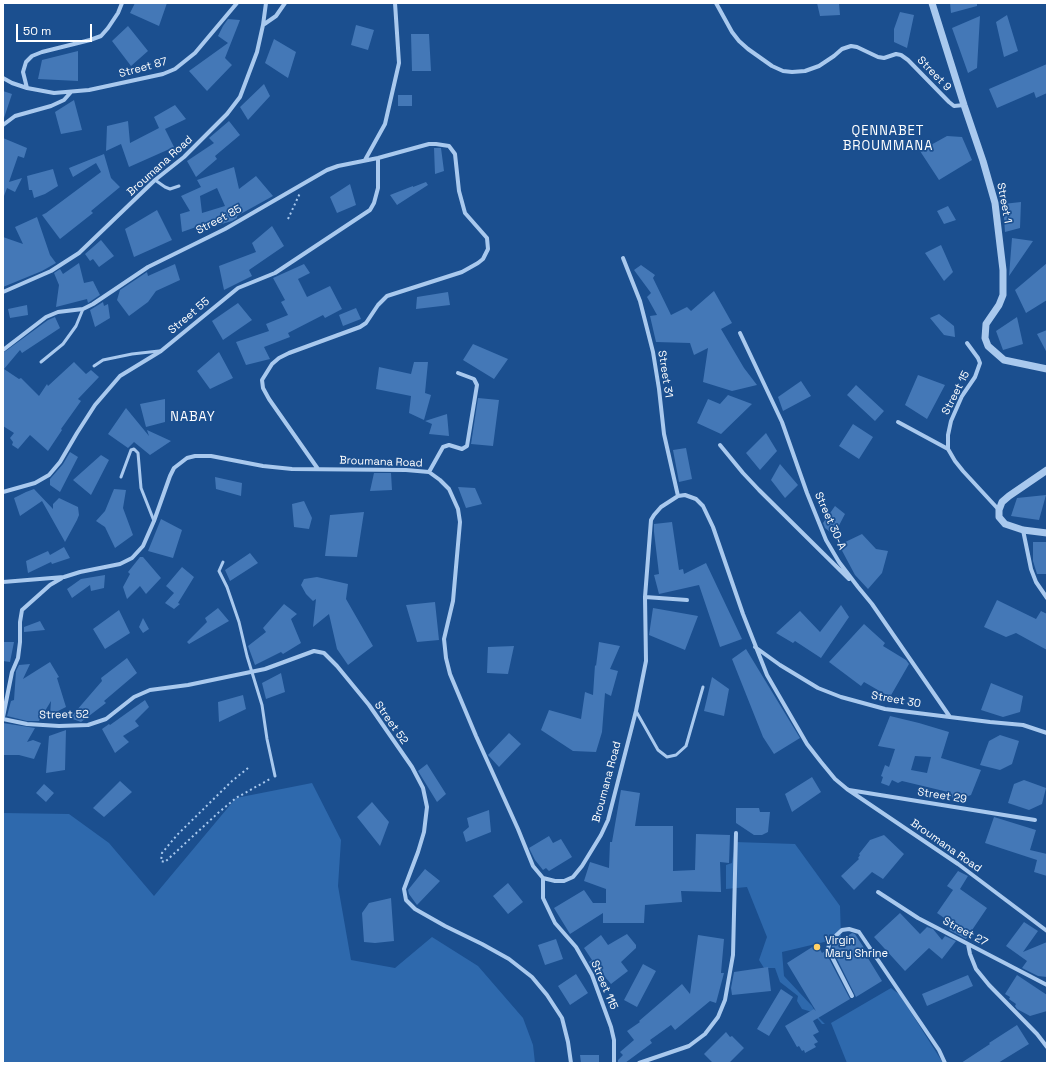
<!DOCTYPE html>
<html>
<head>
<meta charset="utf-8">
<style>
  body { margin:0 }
  #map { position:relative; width:1050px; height:1066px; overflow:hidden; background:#1b4f8f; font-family:"Space Grotesk",sans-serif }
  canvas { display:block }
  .frame { position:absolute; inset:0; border:4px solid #fff; pointer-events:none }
  .scale { position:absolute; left:16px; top:24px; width:76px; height:18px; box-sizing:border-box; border:2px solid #fff; border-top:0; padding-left:5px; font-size:12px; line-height:14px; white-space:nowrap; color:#fff; -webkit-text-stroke:3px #1b4f8f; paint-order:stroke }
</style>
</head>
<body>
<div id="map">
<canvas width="1050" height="1066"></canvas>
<div class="frame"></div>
<div class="scale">50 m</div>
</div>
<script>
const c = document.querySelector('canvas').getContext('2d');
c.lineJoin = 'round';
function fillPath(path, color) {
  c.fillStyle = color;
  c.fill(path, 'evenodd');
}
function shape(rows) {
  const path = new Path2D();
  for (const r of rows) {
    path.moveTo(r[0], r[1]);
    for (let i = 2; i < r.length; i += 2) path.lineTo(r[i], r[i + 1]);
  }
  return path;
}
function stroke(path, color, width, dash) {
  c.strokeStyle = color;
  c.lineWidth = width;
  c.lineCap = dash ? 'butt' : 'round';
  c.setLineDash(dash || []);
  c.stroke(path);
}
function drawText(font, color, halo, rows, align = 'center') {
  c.font = font + ' "Space Grotesk",sans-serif';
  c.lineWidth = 3.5;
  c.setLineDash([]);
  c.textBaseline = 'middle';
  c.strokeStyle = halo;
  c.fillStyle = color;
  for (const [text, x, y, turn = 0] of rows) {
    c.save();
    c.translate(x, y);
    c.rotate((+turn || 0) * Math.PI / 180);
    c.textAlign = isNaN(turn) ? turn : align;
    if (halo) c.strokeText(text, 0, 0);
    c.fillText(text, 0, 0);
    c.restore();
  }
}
fillPath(shape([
  [312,783,341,840,338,886,351,960,395,968,432,937,478,966,523,1018,533,1045,535,1063,3,1063,3,813,69,814,109,843,154,896,236,798],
  [735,842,795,844,840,906,841,938,782,952,784,976,812,1006,819,1018,825,1024,822,1024,812,1012,802,1009,797,1001,798,996,780,982,775,968,764,968,759,960,767,937,747,887,726,889,726,865,732,863],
  [891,988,900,995,943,1063,847,1063,831,1023]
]), '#2e69ad');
fillPath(shape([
  [135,3,167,3,159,26,130,13],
  [817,3,839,3,840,15,820,16],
  [950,3,977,3,977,6,951,13],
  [900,12,914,15,907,48,894,42,894,29],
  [1007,15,1018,51,1004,57,996,22],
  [980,16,977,68,968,73,952,28],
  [228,19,240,20,225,58,232,65,207,91,189,71,228,43,218,36,223,26],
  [356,25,374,30,368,50,351,45],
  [128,26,148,51,131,66,112,41],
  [411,34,429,34,431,71,412,71],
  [274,39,296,52,288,78,265,63],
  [78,51,78,81,38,79,42,60],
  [1047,64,1047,93,1036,98,1034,92,997,108,989,89],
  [264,84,270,96,248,120,240,107],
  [3,91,12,94,4,118,3,117],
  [398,95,412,95,412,106,398,106],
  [74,100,82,130,61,134,55,112],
  [175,105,186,119,165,129,174,147,129,167,121,144,106,151,107,126,128,121,130,143,159,128,154,117],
  [229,121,240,135,215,156,217,159,196,177,187,161,214,143,209,138],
  [947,136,962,137,972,160,939,180,920,151],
  [3,138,27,148,24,158,18,156,9,182,22,178,15,192,7,188,4,196,3,196],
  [434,148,441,148,444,171,435,174],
  [104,154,111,178,120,187,91,211,93,213,60,239,42,215,46,213,101,172,96,163,73,177,69,168],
  [234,167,239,189,256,176,273,196,237,216,237,218,232,221,215,226,213,221,182,232,180,214,190,211,181,196,201,187,197,180],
  [217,188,225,206,202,213,200,196],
  [53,169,58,186,45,194,34,198,32,190,29,190,27,176],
  [426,182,428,185,397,205,390,195,413,186,413,187],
  [350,184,356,205,337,213,330,197],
  [1021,202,1020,228,1005,232,1003,204],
  [948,206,956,220,944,224,937,211],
  [157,210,172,240,134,257,125,229],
  [37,217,50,255,56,263,42,271,3,287,3,237,23,244,15,227],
  [272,226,284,246,249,270,252,276,224,290,219,266,256,252,252,243],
  [1012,238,1033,241,1009,276],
  [101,240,114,256,99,267,93,259,90,261,85,254],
  [941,245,953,272,944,281,925,253],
  [79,263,84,283,93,281,100,295,88,303,87,299,56,307,59,285,54,273,60,269,63,274],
  [1047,263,1047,300,1026,313,1015,290],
  [175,264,180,280,156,291,148,302,129,316,117,300,120,290,147,272,148,276],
  [304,264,310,273,298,279,307,297,330,286,342,309,325,318,323,315,288,333,290,337,264,347,270,359,246,365,236,342,269,331,266,324,288,315,281,302,285,300,273,278],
  [641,265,655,275,653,278,671,315,687,307,691,311,714,291,732,323,721,329,744,368,757,385,732,391,703,382,708,348,694,355,690,343,656,342,650,316,657,315,647,297,651,293,634,270],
  [448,292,450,305,416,309,417,297],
  [103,302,104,306,108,304,110,318,95,327,90,310],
  [238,303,252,320,223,340,212,321],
  [27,305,28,315,10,318,8,309],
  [356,308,361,319,343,326,339,315],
  [939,314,954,326,955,337,944,335,930,318],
  [55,317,60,328,22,353,20,350,4,369,19,379,21,378,39,396,47,384,48,386,74,362,86,374,91,370,99,377,78,399,81,401,61,429,62,430,48,451,30,435,18,449,12,445,13,442,10,438,14,433,3,426,3,353,48,320],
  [1017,317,1023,344,1003,350,996,331],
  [1047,330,1047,353,1037,334],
  [473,344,508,359,494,379,463,360],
  [219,352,233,378,210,389,197,371],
  [414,362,428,362,425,393,431,395,424,420,409,413,411,396,376,389,379,367,411,374],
  [918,375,945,385,927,419,905,405],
  [801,381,811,396,783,411,778,397],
  [856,385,884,411,875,421,847,395],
  [728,395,752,404,721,434,697,423,708,399,720,404],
  [478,398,499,400,493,446,471,444],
  [165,399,165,422,146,427,140,404],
  [126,408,149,436,147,430,171,441,150,455,134,442,128,448,108,434],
  [447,414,449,436,429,434,432,424,425,421],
  [853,424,873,437,859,459,839,446],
  [766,433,777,451,760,470,746,453],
  [686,448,692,479,679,482,673,450],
  [70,452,78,457,60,492,50,485,50,479,63,464],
  [101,455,109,460,91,495,73,480],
  [780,464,798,485,785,498,771,480],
  [374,473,391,473,392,490,370,491],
  [215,477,242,483,241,496,216,489],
  [458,487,475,488,482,504,466,508],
  [34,489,53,509,53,504,59,498,78,507,79,515,77,520,65,542,42,501,20,516,14,498,26,492],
  [114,489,126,490,123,508,133,535,115,548,105,527,96,521,105,511],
  [1046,495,1039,520,1011,516,1017,498],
  [304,501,312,518,309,529,294,527,292,504],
  [835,506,845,514,834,535,825,528,823,523],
  [364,512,357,557,325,556,330,515],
  [161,519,182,530,173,558,148,551],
  [672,522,679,570,683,569,684,574,706,563,742,639,720,647,699,585,659,594,654,575,659,574,654,532,654,524],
  [862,534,876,549,888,551,882,573,868,589,855,575,839,545],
  [1033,542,1047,542,1047,574,1037,574,1033,561],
  [64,547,70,558,52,564,51,562,28,573,26,561,48,551,50,555],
  [250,553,258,563,230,581,225,570],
  [140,557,143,557,161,578,146,594,140,586,127,599,123,587,130,574,128,572],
  [182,567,194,577,178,603,180,604,174,609,165,603,174,593,166,586],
  [105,575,104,588,91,591,90,585,72,598,67,589,81,579],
  [317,577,348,584,346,599,373,646,348,665,337,649,329,614,313,627,316,599,313,601,306,594,301,585,304,579],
  [997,600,1036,619,1041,611,1047,614,1047,650,1016,633,1006,637,984,627],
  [435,602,439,640,417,642,406,605],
  [284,604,297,614,291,619,301,643,283,654,281,652,255,665,248,646,266,632,263,628],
  [841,605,849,617,821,658,795,641,793,643,776,633,800,611,820,632],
  [218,608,229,621,189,644,187,642,207,622,205,618],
  [653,608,698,616,685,650,649,635],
  [119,610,130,633,105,649,93,629],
  [143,618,149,629,143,633,139,627],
  [40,621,45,630,24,632,24,627],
  [864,624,885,643,883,646,906,660,909,664,890,697,864,682,861,686,829,662],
  [3,642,14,642,10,662,3,661],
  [599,642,620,646,610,669,618,671,611,696,605,693,602,732,596,752,573,751,541,730,549,710,581,719,585,692,593,695,595,665,596,666],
  [514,646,508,674,487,673,488,647],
  [746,649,800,738,774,754,763,737,732,659],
  [127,658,137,673,104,701,106,703,81,722,70,718,102,681,101,678],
  [50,662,59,677,57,678,66,707,50,715,51,701,39,721,27,721,7,716,11,701,14,700,16,671,19,665,30,664,23,679],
  [281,673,285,692,266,699,262,683],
  [712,677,729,689,724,716,704,711],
  [991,683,1023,696,1020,712,1003,717,981,710],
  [243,695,246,709,219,722,218,702],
  [145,700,149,707,135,721,139,726,123,736,129,742,115,753,102,729,109,724,110,725],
  [890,716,919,723,949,732,941,758,981,770,971,795,959,799,947,796,948,792,902,781,898,783,892,780,889,786,881,783,883,777,881,776,885,765,889,767,895,749,878,746],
  [915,756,931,757,927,773,911,770],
  [3,723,35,728,27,742,33,740,41,743,34,759,19,755,3,755],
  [66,730,65,770,46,773,49,736],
  [509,733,521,744,499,767,488,755],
  [1000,735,1019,741,1012,764,1000,770,980,765,989,741],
  [427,764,446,794,437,802,418,771],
  [812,777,821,792,792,812,785,794],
  [1024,780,1046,788,1042,804,1029,810,1008,803,1014,784],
  [120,781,132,792,104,817,93,808],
  [44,784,54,793,46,802,36,793],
  [621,790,640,793,635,826,673,826,673,871,695,870,696,834,730,835,729,863,720,862,721,892,681,891,682,902,645,905,644,923,603,923,603,913,570,934,554,908,584,890,593,903,606,903,606,889,584,881,590,862,609,868,610,842,612,842],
  [372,802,389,822,380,846,357,817],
  [736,808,759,808,760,812,770,812,768,832,762,835,754,835,736,823],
  [489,810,491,832,466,842,463,832,469,827,467,818],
  [994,817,1036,830,1030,850,1047,854,1047,876,1034,872,1037,860,985,843],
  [884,835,904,854,883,879,872,872,854,890,841,876,859,859,858,858,860,855,859,854,870,840],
  [549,836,553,843,561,839,572,857,549,871,546,868,543,870,535,860,529,848],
  [425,869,440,881,417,905,409,894,408,890],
  [958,871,968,876,960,889,987,908,966,939,949,930,953,924,937,913,953,890,947,886],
  [508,883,523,902,508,914,493,896],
  [391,898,394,941,375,943,364,942,362,913,369,903],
  [900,913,920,934,927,927,933,929,942,940,945,936,956,941,942,959,929,948,905,971,874,937],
  [1024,922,1038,931,1023,952,1047,942,1047,977,1038,976,1022,968,1027,961,1006,946],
  [852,933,855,934,868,954,866,955,882,981,856,997,832,949,832,946],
  [627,934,636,945,636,948,621,962,628,971,611,984,605,977,602,979,589,962,592,960,584,948,601,935,608,945],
  [698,935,724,939,721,973,724,973,716,1003,710,1001,675,1030,671,1025,650,1040,652,1043,625,1063,618,1063,618,1060,623,1055,620,1052,634,1040,627,1031,640,1022,639,1021,682,984,690,994],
  [556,939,563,959,545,965,538,945],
  [817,944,822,953,825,951,850,999,813,1021,819,1032,813,1035,818,1042,814,1044,816,1047,805,1053,804,1050,802,1051,799,1046,797,1047,785,1026,814,1009,816,1011,787,963],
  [643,964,656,971,637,1007,624,1000],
  [768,967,771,991,732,995,731,988,734,972],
  [576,974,588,993,570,1005,558,986],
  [968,975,973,986,927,1006,922,994],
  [1017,975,1047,995,1047,1011,1030,1016,1017,1009,1015,1006,1016,1004,1009,999,1010,997,1005,994],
  [781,989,793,997,769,1036,757,1029],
  [1017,1025,1029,1044,998,1063,961,1063,990,1044,989,1043],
  [726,1032,730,1037,732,1036,744,1048,729,1063,713,1063,704,1054],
  [580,1055,599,1055,599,1063,581,1063]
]), '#4478b7');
stroke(shape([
  [288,219,300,193],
  [248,768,232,781,177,835,162,853,161,861,165,862,218,813,236,798,270,779]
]), '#a9c9ee', 2, [2, 3]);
stroke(shape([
  [155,180,165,187,170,189,179,186],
  [41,362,63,344,76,326,83,309],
  [94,366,103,360,132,354,159,351],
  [121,477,131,450,134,449,138,453,141,488,154,521],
  [223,562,219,571,227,587,239,622,247,656,262,705,267,739,275,776],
  [636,711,658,750,667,757,676,755,686,746,703,687]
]), '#a9c9ee', 3);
stroke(shape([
  [716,3,732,32,739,41,748,49,772,66,783,71,792,72,805,71,819,66,834,56,842,49,851,46,857,47,878,57,884,58,896,54,901,55,908,60,949,102,954,106,964,105],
  [263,25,276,16,285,3],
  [3,78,12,83,27,88,54,93,89,90,163,74,175,69,195,53,237,3],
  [27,88,23,72,26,62,32,56,42,52,90,40,101,36,108,28,118,13,122,3],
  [3,125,15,116,51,106,64,100,71,92],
  [365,160,385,124,399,63,395,3],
  [623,258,640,301,653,352,659,389,664,434,678,496],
  [3,292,51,271,79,253,155,180,184,157,227,114,240,97,257,52,263,25,266,3],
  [740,333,782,422,807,493,826,540,839,562,858,587,872,604,950,717],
  [967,343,978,358,980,363,975,377,962,396,951,421,948,435,948,449,955,461,963,471,999,510],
  [3,350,46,317,58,312,83,309,93,304,148,267,225,229,327,170,338,166,378,158,429,144,436,144,449,146,455,154,459,191,465,213,487,238,488,249,483,259,478,263,462,272,387,296,378,305,366,323,360,327,289,353,279,358,272,364,262,380,263,388,269,399,318,469],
  [898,422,948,449],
  [720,445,743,473,759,490,849,579],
  [429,472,443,447,449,445,462,449,467,446,477,385,474,379,458,373],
  [3,492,35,483,49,475,60,462,77,433,95,405,120,376,161,351,238,288,275,273,370,210,374,203,378,188,378,158],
  [1023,530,1031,569,1036,582,1047,598],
  [3,582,64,577,80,572,120,564,132,558,143,546,154,521,170,476,174,468,187,458,195,456,211,456,263,466,292,469,406,470,429,472,440,480,449,489,458,509,460,522,453,601,444,639,446,658,450,674,476,736,518,829,533,866,543,878,555,881,564,881,573,877,582,866,601,835,608,820,636,711,646,661,645,597,651,520,654,515,661,507,678,496,685,495,696,499,703,506,713,527,743,614,767,675,807,744,821,762,835,779,847,789,958,864,1047,931],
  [645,597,687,600],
  [755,647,780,665,818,688,841,697,885,709,990,722,1023,725,1047,733],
  [3,717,12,672,18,658,20,642,20,622,22,610,50,585,62,578],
  [3,719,27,724,59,726,88,725,106,719,134,697,150,690,188,685,265,669,314,651,324,653,337,666,369,705,412,767,423,788,427,807,424,832,418,852,404,889,406,900,415,909,445,926,482,944,509,959,532,977,547,995,562,1018,568,1042,571,1063],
  [849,790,1035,820],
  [543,878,543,898,555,923,576,947,592,975,611,1027,614,1040,614,1063],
  [878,892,918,918,1047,985],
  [968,944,970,954,976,969,989,985,1037,1034,1047,1047],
  [852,996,828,949,830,941,842,930,849,929,859,932,939,1050,945,1063],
  [639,1063,689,1046,705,1034,718,1017,725,1000,733,955,736,833]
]), '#a9c9ee', 4);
stroke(shape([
  [932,3,964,105,983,161,995,203,1003,270,1003,295,999,305,986,324,985,338,988,346,1004,360,1047,369],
  [1047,470,1009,496,1002,502,999,510,999,517,1005,524,1023,530,1047,533]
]), '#a9c9ee', 7);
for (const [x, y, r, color] of [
  [817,947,4,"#ffd166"]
]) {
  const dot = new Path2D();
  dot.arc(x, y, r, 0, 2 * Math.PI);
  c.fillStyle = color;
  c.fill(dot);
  stroke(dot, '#1b4f8f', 1.5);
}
drawText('11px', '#fff', '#1b4f8f', [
  ["Street 87",143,68,-15],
  ["Street 9",934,74,46],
  ["Broumana Road",160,166,-42],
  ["Street 1",1004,203,79],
  ["Street 85",219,220,-28],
  ["Street 55",189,316,-40],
  ["Street 31",665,374,81],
  ["Street 15",956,393,-63],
  ["Broumana Road",381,462,2],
  ["Street 30-A",830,521,66],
  ["Street 30",896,700,10],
  ["Street 52",64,715,-1],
  ["Street 52",391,723,55],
  ["Broumana Road",607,782,-75],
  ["Street 29",942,796,9],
  ["Broumana Road",946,846,35],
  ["Street 27",965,932,28],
  ["Street 115",604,985,67]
]);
drawText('11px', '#fff', '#1b4f8f', [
  ["Virgin",825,941],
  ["Mary Shrine",825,954]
], 'left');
c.letterSpacing = '1px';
drawText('13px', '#fff', '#1b4f8f', [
  ["QENNABET",888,131],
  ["BROUMMANA",888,146],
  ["NABAY",193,417]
]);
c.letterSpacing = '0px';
</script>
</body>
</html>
